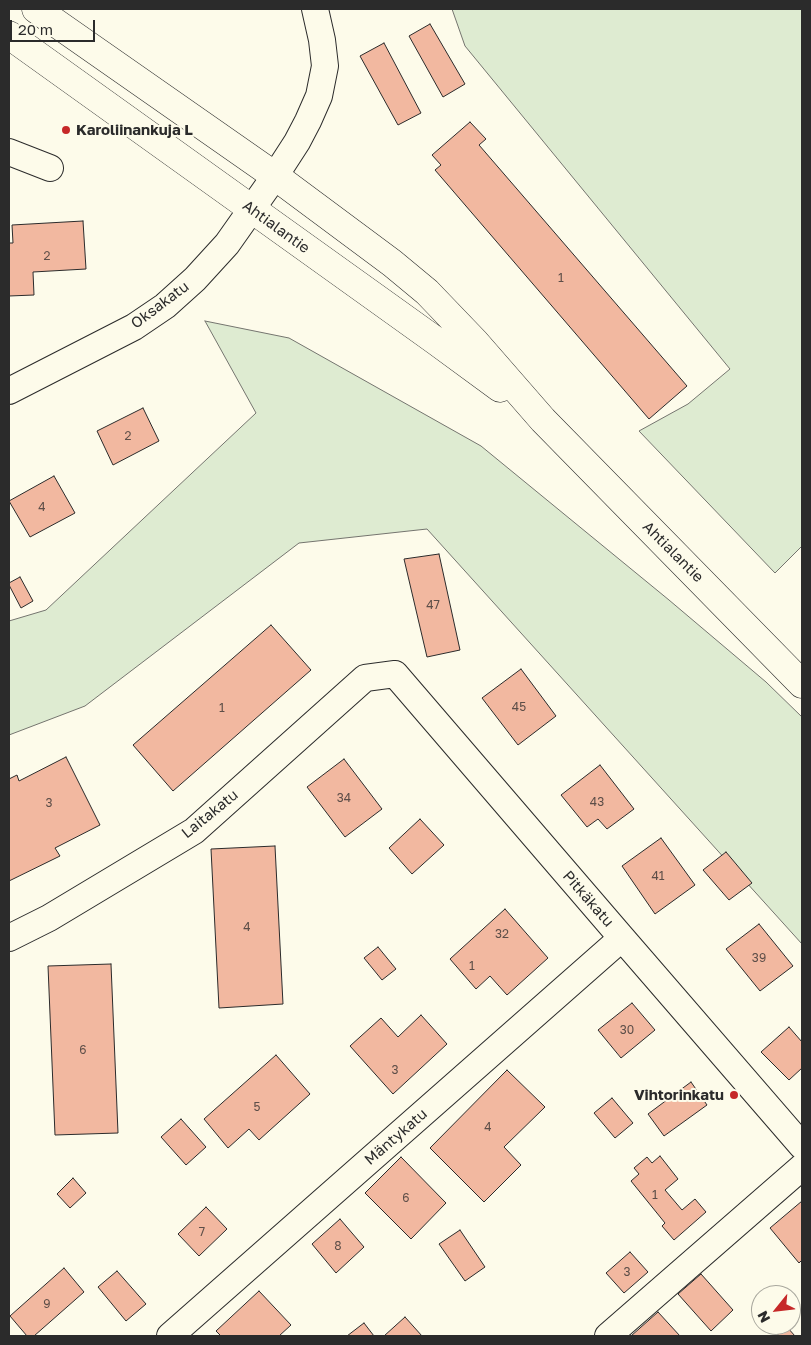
<!DOCTYPE html>
<html>
<head>
<meta charset="utf-8">
<style>
  body { margin:0 }
  #map { position:relative; width:811px; height:1345px; overflow:hidden; background:#fdfbea; font-family:"Golos Text",sans-serif }
  canvas { display:block }
  .frame { position:absolute; inset:0; border:10px solid #2b2b2b; pointer-events:none }
  .north { position:absolute; left:751px; top:1285px; width:50px; height:50px; box-sizing:border-box; background:#fdfbea; border:1px solid #a9a89e; border-radius:50%; rotate:241deg; font-size:14px; font-weight:700; line-height:20px; text-align:center; color:#2b2b2b }
  .north::after { content:''; display:block; margin:auto; width:18px; height:22px; background:#c62828; clip-path:polygon(50% 0,100% 100%,50% 72%,0 100%) }
  .scale { position:absolute; left:10px; top:20px; width:85px; height:22px; box-sizing:border-box; border:2px solid #2b2b2b; border-top:0; padding-left:6px; font-size:15px; line-height:18px; white-space:nowrap; color:#2b2b2b; -webkit-text-stroke:4px #fdfbea; paint-order:stroke }
</style>
</head>
<body>
<div id="map">
<canvas width="811" height="1345"></canvas>
<div class="frame"></div>
<div class="north">N</div>
<div class="scale">20 m</div>
</div>
<script>
const c = document.querySelector('canvas').getContext('2d');
c.lineJoin = 'round';
function fillPath(path, color) {
  c.fillStyle = color;
  c.fill(path, 'evenodd');
}
function shape(rows) {
  const path = new Path2D();
  for (const r of rows) {
    path.moveTo(r[0], r[1]);
    for (let i = 2; i < r.length; i += 2) path.lineTo(r[i], r[i + 1]);
  }
  return path;
}
function stroke(path, color, width, dash) {
  c.strokeStyle = color;
  c.lineWidth = width;
  c.lineCap = dash ? 'butt' : 'round';
  c.setLineDash(dash || []);
  c.stroke(path);
}
function drawText(font, color, halo, rows, align = 'center') {
  c.font = font + ' "Golos Text",sans-serif';
  c.lineWidth = 4;
  c.setLineDash([]);
  c.textBaseline = 'middle';
  c.strokeStyle = halo;
  c.fillStyle = color;
  for (const [text, x, y, turn = 0] of rows) {
    c.save();
    c.translate(x, y);
    c.rotate((+turn || 0) * Math.PI / 180);
    c.textAlign = isNaN(turn) ? turn : align;
    if (halo) c.strokeText(text, 0, 0);
    c.fillText(text, 0, 0);
    c.restore();
  }
}
const green = shape([
  [452,9,802,9,802,546,775,573,639,431,688,404,730,369,465,46,452,9],
  [205,321,289,338,481,446,669,600,766,682,802,717,802,944,427,529,299,543,85,706,9,735,9,621,46,610,256,413,205,321]
]);
fillPath(green, '#deebd1');
stroke(green, '#74746e', 1);
const building = shape([
  [430,24,465,84,443,97,409,36,430,24],
  [384,43,421,113,398,125,360,56,384,43],
  [470,122,486,139,479,145,687,386,649,419,435,170,441,165,432,155,470,122],
  [83,221,86,269,33,272,34,295,9,296,9,243,13,243,12,225,83,221],
  [143,408,159,441,113,465,97,431,143,408],
  [54,476,75,513,30,537,9,501,54,476],
  [439,554,460,650,427,657,404,559,439,554],
  [20,577,33,601,21,608,9,585,9,583,20,577],
  [271,625,311,670,173,791,133,745,271,625],
  [521,669,556,716,518,745,482,698,521,669],
  [66,757,100,825,55,848,60,856,9,881,9,779,17,775,19,781,66,757],
  [344,759,382,809,345,837,307,787,344,759],
  [600,765,634,809,607,829,598,819,587,827,561,795,600,765],
  [420,819,444,845,412,874,389,848,420,819],
  [661,838,695,885,655,914,622,866,661,838],
  [275,846,283,1004,219,1008,211,849,275,846],
  [726,852,752,883,729,900,703,870,726,852],
  [505,909,548,958,507,995,490,976,476,989,450,959,505,909],
  [759,924,793,966,760,991,726,949,759,924],
  [378,947,396,969,382,980,364,958,378,947],
  [111,964,118,1133,55,1135,48,966,111,964],
  [632,1003,655,1030,621,1058,598,1030,632,1003],
  [421,1015,447,1044,393,1094,350,1046,381,1018,398,1037,421,1015],
  [789,1027,802,1042,802,1068,789,1080,761,1052,789,1027],
  [276,1055,310,1094,259,1140,249,1129,228,1148,204,1119,276,1055],
  [507,1070,545,1107,504,1147,521,1165,484,1202,430,1148,507,1070],
  [691,1082,707,1105,664,1136,648,1114,691,1082],
  [612,1098,633,1123,615,1138,594,1113,612,1098],
  [181,1119,206,1147,186,1165,161,1137,181,1119],
  [660,1156,678,1179,665,1190,682,1210,695,1199,706,1212,674,1240,662,1226,665,1223,631,1181,639,1174,634,1168,647,1157,652,1163,660,1156],
  [401,1157,446,1203,411,1239,365,1193,401,1157],
  [73,1178,86,1193,70,1208,57,1194,73,1178],
  [802,1201,802,1260,799,1263,770,1228,802,1201],
  [206,1207,227,1229,199,1256,178,1234,206,1207],
  [340,1219,364,1247,336,1273,312,1244,340,1219],
  [460,1230,485,1267,465,1281,439,1244,460,1230],
  [630,1252,648,1272,624,1293,606,1273,630,1252],
  [64,1268,84,1292,34,1336,27,1336,10,1316,64,1268],
  [117,1271,146,1304,126,1321,98,1287,117,1271],
  [701,1274,733,1310,711,1331,678,1294,701,1274],
  [259,1291,291,1325,279,1336,221,1336,216,1331,259,1291],
  [658,1312,680,1336,631,1336,658,1312],
  [405,1317,422,1336,384,1336,405,1317],
  [364,1323,374,1336,347,1336,360,1326,364,1323],
  [787,1327,795,1336,776,1336,787,1327]
]);
fillPath(building, '#f2b8a0');
stroke(building, '#2b2b2b', 1);
const minor = shape([
  [9,152,50,168],
  [9,391,134,327,165,306,195,279,227,244,275,176,297,142,308,121,319,96,325,66,322,40,315,9],
  [9,938,49,918,194,831,365,678,395,674,622,938,802,1146],
  [170,1336,622,938],
  [608,1336,802,1167]
]);
const secondary = shape([
  [36,9,275,176,392,263,427,292,475,342,543,420,802,684],
  [9,35,436,341,500,388]
]);
stroke(minor, '#2b2b2b', 28);
stroke(secondary, '#2b2b2b', 29);
stroke(minor, '#fdfbea', 26);
stroke(secondary, '#fdfbea', 28);
for (const [x, y, r, color] of [
  [66,130,5,"#c62828"],
  [734,1095,5,"#c62828"]
]) {
  const dot = new Path2D();
  dot.arc(x, y, r, 0, 2 * Math.PI);
  c.fillStyle = color;
  c.fill(dot);
  stroke(dot, '#fdfbea', 2);
}
drawText('12px', '#5d4e48', null, [
  ["2",47,256],
  ["1",561,278],
  ["2",128,436],
  ["4",42,507],
  ["47",433,605],
  ["45",519,707],
  ["1",222,708],
  ["34",344,798],
  ["43",597,802],
  ["3",49,803],
  ["41",658,876],
  ["4",247,927],
  ["32",502,934],
  ["39",759,958],
  ["1",472,966],
  ["30",627,1030],
  ["6",83,1050],
  ["3",395,1070],
  ["5",257,1107],
  ["4",488,1127],
  ["1",655,1195],
  ["6",406,1198],
  ["7",202,1232],
  ["8",338,1246],
  ["3",627,1272],
  ["9",47,1304]
]);
drawText('bold 15px', '#2b2b2b', '#fdfbea', [
  ["Karoliinankuja L",76,130],
  ["Vihtorinkatu",724,1095,"right"]
], 'left');
drawText('15px', '#2b2b2b', '#fdfbea', [
  ["Ahtialantie",276,227,36],
  ["Oksakatu",160,305,-37],
  ["Ahtialantie",673,552,45],
  ["Laitakatu",210,814,-39],
  ["Pitkäkatu",588,899,49],
  ["Mäntykatu",396,1137,-41]
]);
</script>
</body>
</html>
